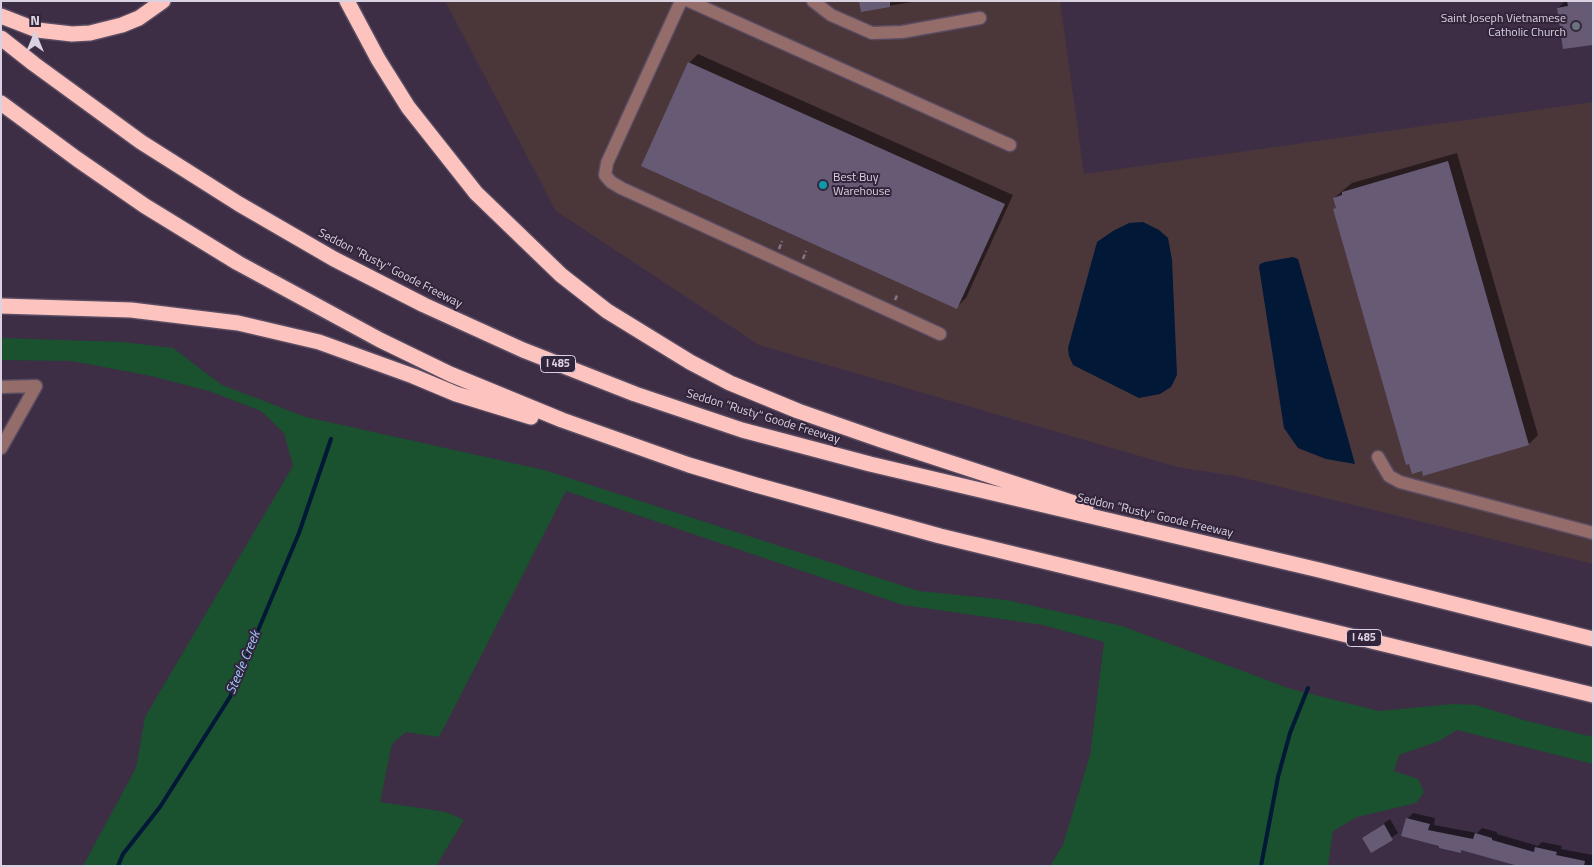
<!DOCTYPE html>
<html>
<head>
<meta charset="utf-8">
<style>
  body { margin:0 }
  #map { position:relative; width:1594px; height:867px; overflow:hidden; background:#3d2e46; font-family:"Titillium Web",sans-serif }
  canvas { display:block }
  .frame { position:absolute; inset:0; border:2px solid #dbd2e1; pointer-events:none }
  .north { position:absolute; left:10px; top:10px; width:50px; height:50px; -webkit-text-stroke:4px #32253b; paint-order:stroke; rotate:0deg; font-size:14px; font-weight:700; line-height:20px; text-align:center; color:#dbd2e1 }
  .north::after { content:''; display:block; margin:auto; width:18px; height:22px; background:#dbd2e1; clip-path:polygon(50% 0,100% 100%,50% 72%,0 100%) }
</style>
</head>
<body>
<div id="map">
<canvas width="1594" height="867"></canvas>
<div class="frame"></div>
<div class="north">N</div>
</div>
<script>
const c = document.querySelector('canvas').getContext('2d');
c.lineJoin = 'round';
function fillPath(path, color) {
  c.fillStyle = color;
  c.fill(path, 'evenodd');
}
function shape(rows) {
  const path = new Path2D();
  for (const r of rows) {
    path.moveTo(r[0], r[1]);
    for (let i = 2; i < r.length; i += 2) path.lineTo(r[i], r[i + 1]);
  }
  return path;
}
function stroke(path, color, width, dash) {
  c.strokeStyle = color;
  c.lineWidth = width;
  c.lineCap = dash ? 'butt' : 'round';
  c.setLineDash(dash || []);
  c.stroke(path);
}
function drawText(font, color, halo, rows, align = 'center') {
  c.font = font + ' "Titillium Web",sans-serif';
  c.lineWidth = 4;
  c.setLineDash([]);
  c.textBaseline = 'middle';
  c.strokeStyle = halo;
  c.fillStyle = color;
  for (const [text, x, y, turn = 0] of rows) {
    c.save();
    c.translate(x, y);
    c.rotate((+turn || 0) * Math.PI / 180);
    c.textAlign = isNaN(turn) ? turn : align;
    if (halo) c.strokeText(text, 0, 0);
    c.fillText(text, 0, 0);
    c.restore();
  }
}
fillPath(shape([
  [445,1,1060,1,1084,174,1593,102,1593,564,1240,477,1177,467,759,345,556,211]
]), '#4b363a');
fillPath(shape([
  [1,338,123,342,173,348,222,385,306,417,544,470,919,591,1007,600,1122,626,1291,689,1379,711,1453,704,1476,705,1527,721,1593,737,1593,764,1457,730,1439,741,1399,755,1394,771,1418,779,1424,792,1416,803,1357,817,1333,831,1328,866,1050,866,1063,845,1090,755,1104,642,1043,625,903,605,566,491,439,737,406,732,392,744,380,802,446,812,464,820,436,866,83,866,136,768,145,717,293,466,284,433,261,411,209,391,151,376,72,361,1,360]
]), '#1a512e');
fillPath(shape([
  [1143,222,1159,230,1168,238,1172,260,1177,375,1171,387,1160,394,1139,398,1073,365,1069,356,1068,348,1097,242,1113,231,1129,223],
  [1293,257,1298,259,1355,464,1326,459,1298,448,1284,428,1259,267,1260,264,1265,262]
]), '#011837');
fillPath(shape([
  [860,1,919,1,862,10],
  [1565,1,1593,1,1558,8],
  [698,54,1013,195,966,298,957,307,689,63],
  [1457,153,1538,435,1529,444,1334,210,1337,207,1334,198,1352,183],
  [1413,813,1435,818,1434,825,1477,833,1482,828,1497,832,1497,834,1538,846,1542,842,1562,846,1561,849,1593,855,1593,866,1519,866,1463,849,1460,851,1441,845,1407,819],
  [1390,819,1398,833,1372,852,1363,838]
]), '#0007');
stroke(shape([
  [118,866,123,854,160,807,230,697,299,533,331,439],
  [1261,866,1278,777,1290,733,1308,688]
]), '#011837', 4);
fillPath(shape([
  [859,1,890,1,890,7,861,12],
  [1567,1,1593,1,1593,45,1563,49,1557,8,1568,6],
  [688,62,1005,204,957,309,641,166],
  [1448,161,1529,445,1423,476,1422,471,1412,474,1409,464,1406,465,1333,209,1336,208,1333,198,1342,195,1342,192],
  [1406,818,1430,824,1428,830,1473,839,1475,833,1492,838,1492,840,1534,852,1535,847,1557,852,1556,855,1585,861,1584,866,1518,866,1461,850,1461,853,1439,848,1439,846,1401,836],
  [1384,824,1393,840,1371,853,1362,838]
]), '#665a74');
const minor = shape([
  [681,1,607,163,605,175,611,182,621,188,940,334],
  [689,1,1010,145],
  [813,1,831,15,872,33,902,32,980,18],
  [1,387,36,386,1,448],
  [1378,457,1389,476,1400,482,1593,533]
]);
const highway = shape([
  [347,1,378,59,408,107,476,193,561,275,607,311,690,362,730,383,798,411,881,440,1086,507],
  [1,16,37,30,72,34,90,33,122,25,139,18,163,1],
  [1,38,34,64,141,142,239,204,334,259,424,305,523,350,635,394,742,430,870,464,1319,570,1593,639],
  [1,103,77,159,145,206,238,263,380,340,450,374,562,420,689,465,756,485,940,536,1593,695],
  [1,306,131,310,238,323,319,342,413,376,456,394,531,417]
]);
stroke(minor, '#594c62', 15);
stroke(highway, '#594c62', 18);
stroke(shape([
  [779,249,782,241],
  [803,259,806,251],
  [895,300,898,293]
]), '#827589', 2.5, [5, 2.5]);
stroke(minor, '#946c69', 12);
stroke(highway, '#fdc3be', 15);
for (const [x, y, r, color] of [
  [1576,26,5,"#6b7280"],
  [823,185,5,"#0f9aa8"]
]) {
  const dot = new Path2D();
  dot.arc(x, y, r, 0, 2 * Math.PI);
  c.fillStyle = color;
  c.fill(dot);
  stroke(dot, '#32253b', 2);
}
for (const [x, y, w] of [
  [558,364,35],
  [1364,638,35]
]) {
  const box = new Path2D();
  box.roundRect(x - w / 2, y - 8.5, w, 17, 4);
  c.fillStyle = '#32253b';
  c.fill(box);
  stroke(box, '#dbd2e1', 1);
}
drawText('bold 11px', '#dbd2e1', null, [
  ["I 485",558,364],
  ["I 485",1364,638]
]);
drawText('12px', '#dbd2e1', '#32253b', [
  ["Saint Joseph Vietnamese",1566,19],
  ["Catholic Church",1566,33],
  ["Best Buy",833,178,"left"],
  ["Warehouse",833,192,"left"]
], 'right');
drawText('12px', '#dbd2e1', '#32253b', [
  ["Seddon \"Rusty\" Goode Freeway",390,269,27],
  ["Seddon \"Rusty\" Goode Freeway",763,417,17],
  ["Seddon \"Rusty\" Goode Freeway",1155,516,13]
]);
drawText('italic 14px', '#9dc6fa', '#32253b', [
  ["Steele Creek",244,663,-67]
]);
</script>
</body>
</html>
